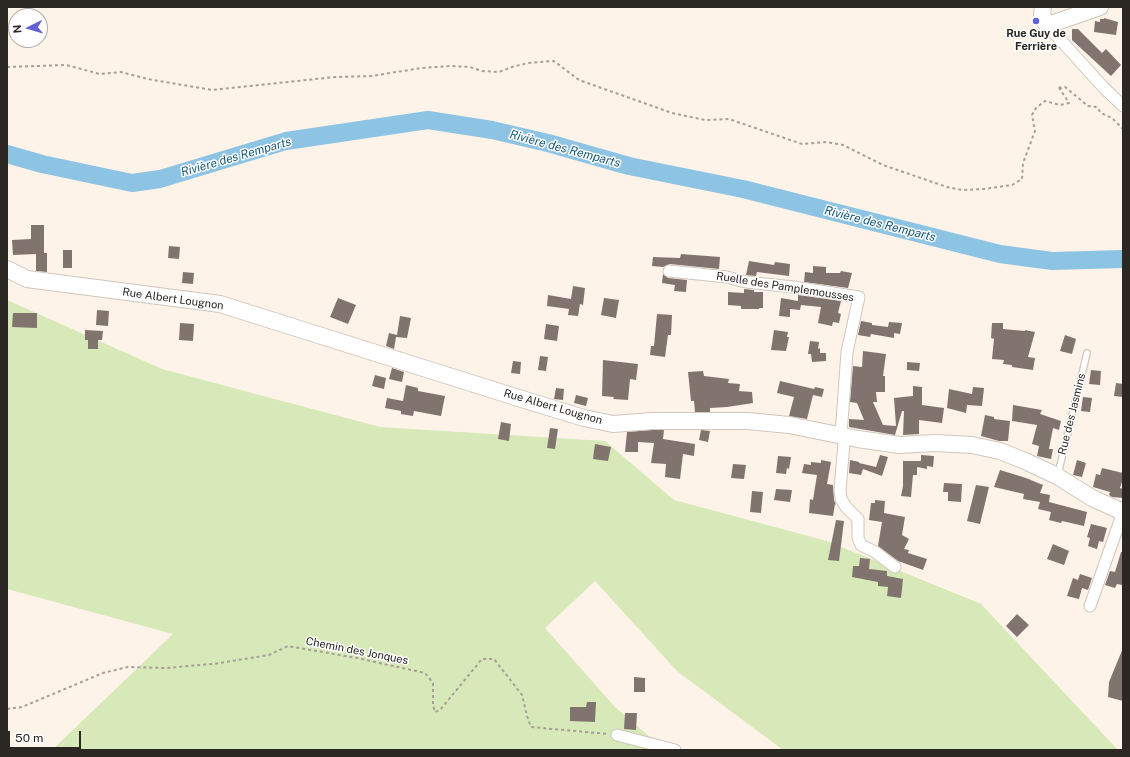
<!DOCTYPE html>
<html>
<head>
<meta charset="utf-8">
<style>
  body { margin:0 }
  #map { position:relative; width:1130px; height:757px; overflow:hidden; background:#fef3e8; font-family:"Public Sans",sans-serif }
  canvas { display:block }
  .frame { position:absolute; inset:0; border:8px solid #2b2723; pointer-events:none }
  .north { position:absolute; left:8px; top:8px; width:40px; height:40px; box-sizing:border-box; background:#fff; border:1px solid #aaa9a7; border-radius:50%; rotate:265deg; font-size:11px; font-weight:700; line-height:16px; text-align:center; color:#2b2723 }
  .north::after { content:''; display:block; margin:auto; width:14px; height:18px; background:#6161da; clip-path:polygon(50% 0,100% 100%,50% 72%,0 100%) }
  .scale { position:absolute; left:8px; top:731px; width:73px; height:18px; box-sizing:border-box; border:2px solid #2b2723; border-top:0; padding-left:5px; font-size:12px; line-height:14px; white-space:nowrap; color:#2b2723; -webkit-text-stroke:3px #fff; paint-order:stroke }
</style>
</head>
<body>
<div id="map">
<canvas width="1130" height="757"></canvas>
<div class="frame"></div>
<div class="north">N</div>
<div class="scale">50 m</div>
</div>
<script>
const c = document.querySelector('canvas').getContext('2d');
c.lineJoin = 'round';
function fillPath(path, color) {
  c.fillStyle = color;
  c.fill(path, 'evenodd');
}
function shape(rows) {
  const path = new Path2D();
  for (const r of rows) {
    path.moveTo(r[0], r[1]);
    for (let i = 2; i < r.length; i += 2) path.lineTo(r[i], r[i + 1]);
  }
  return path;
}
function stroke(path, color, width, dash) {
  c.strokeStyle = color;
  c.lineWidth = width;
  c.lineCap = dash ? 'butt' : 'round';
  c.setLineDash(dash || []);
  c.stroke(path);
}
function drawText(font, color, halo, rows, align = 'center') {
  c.font = font + ' "Public Sans",sans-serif';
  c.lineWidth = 3;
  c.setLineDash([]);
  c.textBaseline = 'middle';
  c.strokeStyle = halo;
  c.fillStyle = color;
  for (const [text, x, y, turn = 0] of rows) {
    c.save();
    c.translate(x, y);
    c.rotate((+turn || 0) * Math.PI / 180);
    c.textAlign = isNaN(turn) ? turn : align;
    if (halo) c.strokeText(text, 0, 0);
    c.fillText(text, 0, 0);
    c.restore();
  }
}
fillPath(shape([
  [7,300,162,369,380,427,605,441,674,500,827,541,981,604,1118,750,783,750,677,671,595,581,545,628,615,707,665,750,52,750,173,634,7,589]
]), '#d7e9b8');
stroke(shape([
  [7,154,42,164,132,183,160,179,286,141,428,120,492,130,548,143,629,166,743,189,1000,254,1052,261,1123,259]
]), '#8dc4e4', 18);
fillPath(shape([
  [1104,18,1118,22,1116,35,1094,32,1095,21,1100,22,1100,19,1104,19],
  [1072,29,1078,29,1102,53,1106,49,1121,65,1111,76,1072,40],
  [31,225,44,225,44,253,47,253,47,272,36,271,36,254,13,255,12,240,31,239],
  [169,246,180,247,179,259,168,258],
  [63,250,72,250,72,268,63,268],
  [681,254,720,257,719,269,670,264,663,267,652,266,653,257,680,258],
  [749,261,774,265,775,262,790,264,789,276,757,272,756,276,746,275],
  [813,266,826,267,826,273,840,273,841,271,852,273,848,288,804,282,805,272,813,273],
  [183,272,194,273,193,284,182,283],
  [663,274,668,278,687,280,686,292,674,291,675,285,662,283],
  [573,286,585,288,583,305,580,304,578,316,568,315,569,309,547,306,548,295,571,299],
  [744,289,754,290,754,292,763,292,763,308,759,308,759,309,741,309,741,306,728,305,728,292,744,293],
  [798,295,841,301,838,313,841,314,839,323,833,322,832,326,818,323,821,307,801,305,800,310,790,309,790,317,779,316,781,298,798,301],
  [338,298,356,305,348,324,330,317],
  [604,298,619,300,616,318,601,315],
  [97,310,109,311,108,326,96,325],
  [13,313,37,313,37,328,12,327],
  [657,314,672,315,671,335,668,335,665,357,650,355,651,346,654,346],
  [400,316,411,318,407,338,396,337,394,349,386,346,389,333,397,335],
  [861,321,872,323,872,325,888,327,889,322,902,323,900,334,894,333,894,338,871,334,870,337,858,335],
  [180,323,194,324,193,341,179,340],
  [992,323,1003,323,1003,329,1025,331,1025,330,1035,332,1028,357,1035,358,1033,370,1012,367,1012,365,1003,364,1004,360,992,359,994,339,991,338],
  [546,324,559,326,557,341,544,339],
  [85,330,103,331,102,340,98,340,98,349,88,349,88,340,85,340],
  [774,330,788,332,787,337,789,337,786,351,771,350],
  [1065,335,1076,339,1072,354,1060,351],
  [810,341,819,342,818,349,820,348,820,353,826,353,826,361,812,362,811,354,808,354],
  [863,351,886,354,883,376,885,376,885,392,876,392,877,402,873,402,883,425,896,426,894,398,913,396,913,386,922,387,922,405,944,408,942,423,919,420,919,434,903,435,904,411,902,411,895,435,849,427,849,419,864,420,857,403,850,402,853,366,862,367],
  [540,356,548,357,546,371,538,370],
  [603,360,638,364,636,380,630,379,628,400,613,399,614,397,602,396],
  [513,361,521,362,520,374,511,373],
  [907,362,920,363,919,371,907,370],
  [392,368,404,372,402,382,389,379],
  [1091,370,1101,371,1100,385,1089,384],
  [703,371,704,376,729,379,728,383,740,384,739,391,752,392,753,403,727,407,710,408,710,412,695,412,694,401,691,401,688,372],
  [375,375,386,378,384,389,372,386],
  [780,381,814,389,815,387,824,389,822,397,813,395,807,419,789,416,794,397,777,393],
  [1116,383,1123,384,1123,397,1114,396],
  [406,385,418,388,418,391,445,396,441,416,414,411,413,416,401,414,401,411,385,408,387,398,403,401],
  [973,387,984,388,982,406,967,405,966,413,947,408,949,389,972,394],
  [556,388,564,389,563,400,554,399],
  [576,395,588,398,586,406,574,403],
  [1083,397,1092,398,1090,412,1081,411],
  [1013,405,1042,410,1040,414,1061,421,1059,430,1053,428,1049,449,1053,449,1051,459,1037,456,1039,446,1032,444,1037,425,1012,421],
  [985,415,994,417,994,419,1010,421,1008,441,999,441,981,436],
  [501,422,511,424,509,441,498,439],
  [550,428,558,429,555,449,547,448],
  [652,430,664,430,663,439,695,444,694,456,683,454,680,479,665,477,666,464,651,463,654,443,638,442,638,452,625,452,627,432],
  [701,430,710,431,708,442,699,440],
  [595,444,611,447,608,461,593,459],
  [880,455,888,457,882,476,863,469,861,475,849,473,850,460,859,462,859,463,876,467],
  [921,455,934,456,933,467,927,466,927,469,917,467,917,475,913,475,911,497,901,496,903,486,903,461,921,461],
  [778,456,791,457,789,469,787,468,786,474,776,473],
  [821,460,831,462,827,484,833,485,834,500,836,505,835,504,833,516,809,513,810,499,813,500,817,475,802,473,804,464,811,465,811,462,821,463],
  [1077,460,1086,463,1082,477,1073,475],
  [733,464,746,465,744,479,731,478],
  [1102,468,1123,473,1123,479,1120,488,1123,489,1123,498,1112,497,1109,495,1110,492,1093,487,1096,474,1100,475],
  [1000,470,1026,478,1043,485,1040,493,1050,495,1049,502,1087,512,1084,526,1062,521,1061,523,1049,520,1051,512,1038,509,1040,502,1023,499,1024,494,994,487],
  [944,483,962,484,961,502,948,501,948,492,943,492],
  [976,485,989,487,980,524,967,521],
  [776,489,792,490,790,502,774,500],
  [752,491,763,492,761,513,750,512],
  [875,500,885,501,884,513,905,517,902,535,909,539,904,549,909,550,908,553,927,559,923,570,898,561,878,546,882,522,869,520,871,503,875,503],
  [836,520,844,521,839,561,828,560],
  [1091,524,1107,528,1103,542,1099,541,1097,549,1088,546,1090,538,1087,537],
  [1053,544,1069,551,1064,565,1047,559],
  [1121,552,1123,552,1123,581,1122,585,1117,584,1115,588,1105,585,1110,571,1115,572],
  [860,558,870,559,869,569,887,571,887,576,903,579,901,598,887,596,888,587,878,586,878,582,852,577,853,566,859,566],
  [1080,574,1092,578,1088,590,1082,588,1079,599,1067,596,1073,578,1078,580],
  [1017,614,1029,625,1017,637,1006,626],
  [1123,648,1123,701,1108,697,1109,682],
  [634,677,645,678,645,692,634,692],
  [587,702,596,702,595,722,570,721,570,707,586,707],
  [625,713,637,713,636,730,624,729]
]), '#81746e');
const lane = shape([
  [1058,474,1087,353]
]);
const street = shape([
  [1046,24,1104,88,1123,106],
  [669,271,727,277,746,282,794,287,859,297,847,352,841,435],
  [846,436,844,443,840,490,841,499,846,507,858,519,858,538,861,545,875,552,895,567],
  [1090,606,1123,512],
  [617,735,675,750]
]);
const secondary = shape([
  [1043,7,1042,14,1046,24,1051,24,1100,7],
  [7,269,27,279,220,304,525,400,584,418,613,424,652,421,748,421,789,425,858,439,899,445,935,443,972,445,1000,451,1025,461,1057,476,1092,498,1123,512]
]);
stroke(lane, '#d1c6bc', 8);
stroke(street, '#d1c6bc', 13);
stroke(secondary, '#d1c6bc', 18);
stroke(shape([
  [7,67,66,65,100,74,121,72,148,79,212,90,335,77,372,76,421,68,451,66,470,67,482,71,499,72,512,67,528,63,554,61,579,80,672,113,705,120,729,119,802,144,827,142,843,145,883,165,947,187,962,190,984,189,1012,185,1022,179,1023,163,1035,131,1032,115,1036,108,1045,101,1060,105,1069,103,1058,86,1061,88,1065,87,1088,106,1097,107,1101,113,1112,118,1123,129],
  [7,709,22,707,103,673,128,667,166,668,213,664,269,655,288,646,357,658,425,673,433,683,433,705,435,712,440,710,482,659,494,659,522,695,527,716,531,727,608,734]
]), '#a79e96', 2, [3, 3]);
stroke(lane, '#fff', 5.5);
stroke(street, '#fff', 11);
stroke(secondary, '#fff', 16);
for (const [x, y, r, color] of [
  [1036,21,4,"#6161da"]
]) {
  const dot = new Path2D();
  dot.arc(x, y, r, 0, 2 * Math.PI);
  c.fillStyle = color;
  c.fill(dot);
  stroke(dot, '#fff', 1.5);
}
drawText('bold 11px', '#2b2723', '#fff', [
  ["Rue Guy de",1036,34],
  ["Ferrière",1036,47]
]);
drawText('11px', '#2b2723', '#fff', [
  ["Ruelle des Pamplemousses",785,287,9],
  ["Rue Albert Lougnon",173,299,8],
  ["Rue Albert Lougnon",553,407,16],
  ["Rue des Jasmins",1072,414,-76],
  ["Chemin des Jonques",357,651,11]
]);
drawText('italic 12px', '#165979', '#fff', [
  ["Rivière des Remparts",565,149,15],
  ["Rivière des Remparts",236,157,-16],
  ["Rivière des Remparts",880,224,14]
]);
</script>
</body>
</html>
